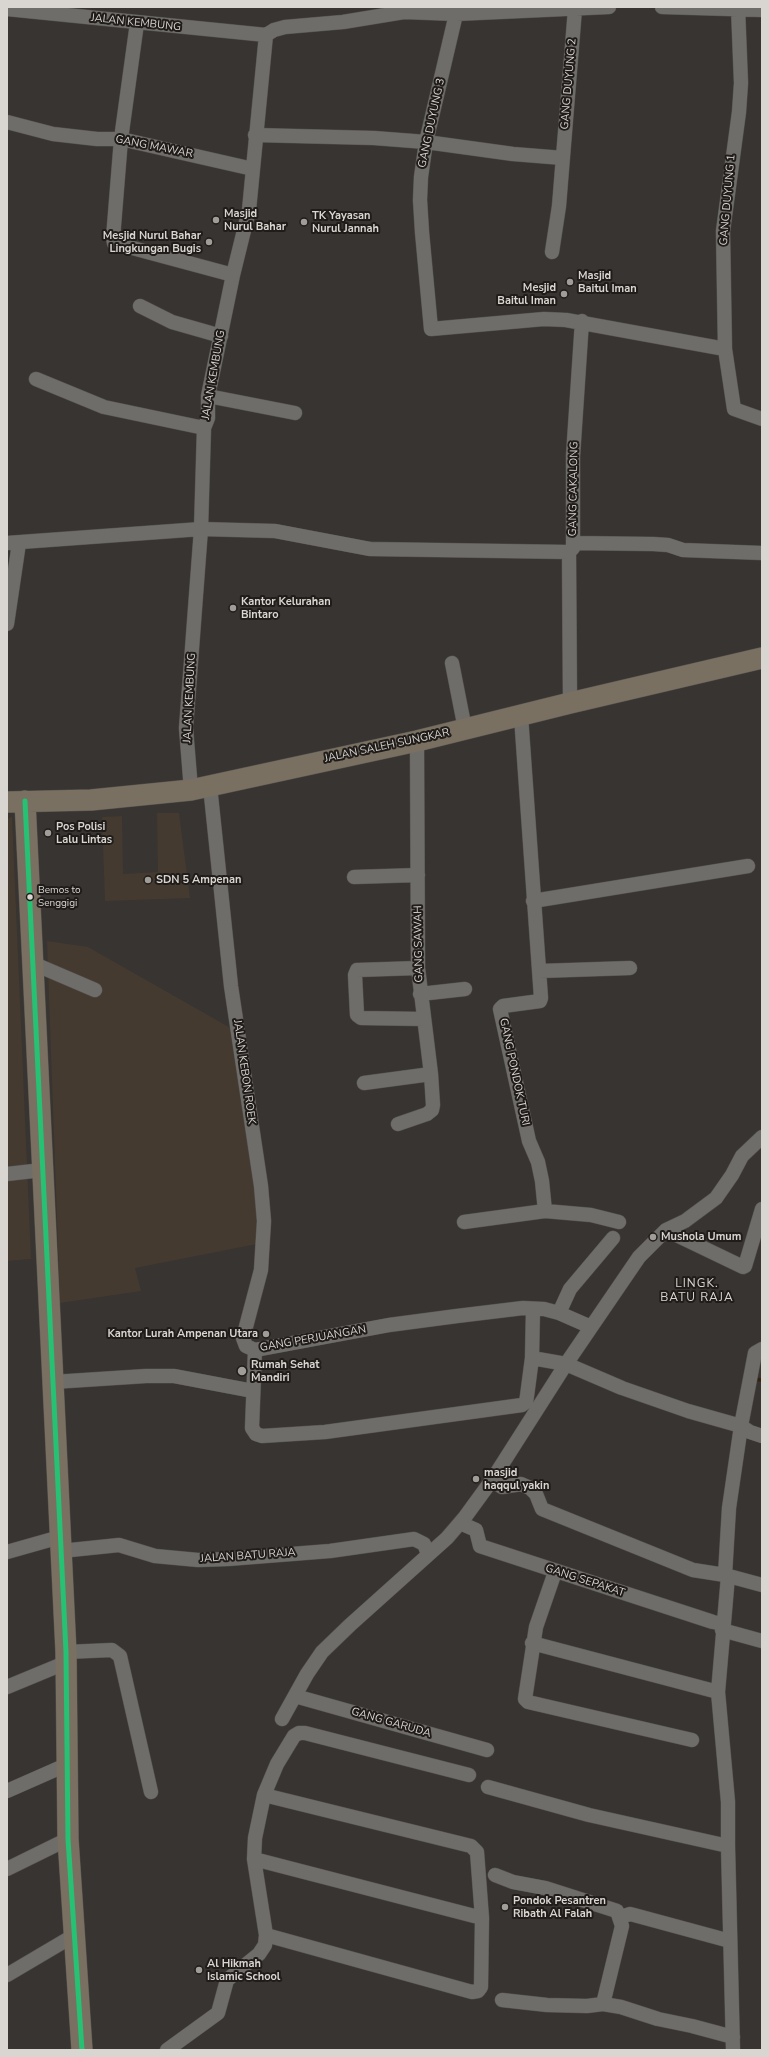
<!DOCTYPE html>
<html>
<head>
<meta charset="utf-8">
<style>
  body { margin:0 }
  #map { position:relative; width:769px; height:2057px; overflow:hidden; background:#373431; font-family:"Nunito Sans",sans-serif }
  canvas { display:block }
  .frame { position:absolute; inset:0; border:8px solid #d9d5d1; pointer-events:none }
</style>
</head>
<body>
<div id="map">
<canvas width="769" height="2057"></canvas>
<div class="frame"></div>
</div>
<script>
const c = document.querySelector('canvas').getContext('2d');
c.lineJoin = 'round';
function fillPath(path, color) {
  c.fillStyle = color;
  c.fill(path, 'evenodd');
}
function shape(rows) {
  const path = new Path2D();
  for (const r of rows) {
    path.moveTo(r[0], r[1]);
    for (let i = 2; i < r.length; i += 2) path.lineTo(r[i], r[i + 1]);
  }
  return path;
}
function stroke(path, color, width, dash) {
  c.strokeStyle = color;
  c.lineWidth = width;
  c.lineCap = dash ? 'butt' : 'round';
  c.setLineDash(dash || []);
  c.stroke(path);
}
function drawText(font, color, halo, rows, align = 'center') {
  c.font = font + ' "Nunito Sans",sans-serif';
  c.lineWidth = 4;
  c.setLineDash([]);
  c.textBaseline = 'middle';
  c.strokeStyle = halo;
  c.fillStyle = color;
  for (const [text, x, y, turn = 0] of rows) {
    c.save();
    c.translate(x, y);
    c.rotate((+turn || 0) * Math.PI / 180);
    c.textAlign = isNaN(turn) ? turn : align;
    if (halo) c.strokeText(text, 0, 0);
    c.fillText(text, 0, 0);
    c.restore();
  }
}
fillPath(shape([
  [157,813,179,813,190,898,105,901,102,817,122,816,123,874,158,872],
  [12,816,31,1259,7,1261,7,820],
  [47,941,88,947,234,1030,262,1243,135,1268,141,1291,60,1303]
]), '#443a30');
stroke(shape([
  [753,1379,762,1380]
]), '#33230e', 3.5);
const minor = shape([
  [662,7,762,10],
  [738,8,741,83,739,112,723,231,725,349,734,409,762,419],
  [7,9,266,35,274,30,285,27,343,22,404,12,456,14,609,7],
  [456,14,426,142,421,177,420,200,422,232,431,329,544,319,566,320,725,349],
  [137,23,121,139,113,238,114,243,233,275],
  [7,122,53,134,97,139,121,139,253,169],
  [255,135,374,138,426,142,513,154,563,158],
  [552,252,559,206,575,9],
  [140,306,172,322,221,336],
  [36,379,104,407,204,428],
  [208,396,295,413],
  [7,543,201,529,275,531,370,549,569,552],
  [573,543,653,544,668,545,683,550,762,553],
  [7,624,19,543],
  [452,663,465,729],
  [570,703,569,552,573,548,573,456,582,321],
  [210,786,231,986,261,1186,264,1221,261,1270,243,1338,246,1346,255,1350],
  [191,790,186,728,201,529,204,428,208,418,208,396,233,275,249,210,266,35],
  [354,877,418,875],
  [533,901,748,866],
  [32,963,95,990],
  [418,968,357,970,355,975,357,1015,361,1018,424,1019],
  [540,971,630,968],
  [420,994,465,989],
  [364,1083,431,1074],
  [398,1124,427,1114,432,1110,433,1105,431,1074,418,968,417,741],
  [7,1174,42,1170],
  [545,1211,591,1215,619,1222],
  [464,1222,545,1211,542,1181,538,1162,529,1141,500,1009,503,1006,540,1001,541,998,521,716],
  [666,1230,743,1267,745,1266,762,1209],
  [533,1309,532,1358,527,1396,526,1402,522,1405,325,1432,262,1436,256,1434,252,1428,255,1350,389,1325,457,1316,523,1308,544,1309,559,1313,570,1289,613,1238],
  [559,1313,591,1327],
  [532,1358,566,1364,622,1388,688,1411,741,1426,750,1432,762,1436],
  [53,1382,146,1376,174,1376,253,1391],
  [492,1480,502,1487,521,1484,530,1488,536,1494,542,1509,693,1570,725,1575,762,1585],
  [460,1523,476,1530,480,1546,713,1622,723,1624],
  [61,1551,119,1545,155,1556,198,1560,228,1559,330,1551,414,1539,424,1544,428,1554],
  [7,1552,60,1537],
  [555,1572,536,1627,525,1699,528,1702,692,1740],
  [725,1575,729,1508,741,1426,755,1353,762,1349],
  [728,1576,718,1692,728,1802,728,1846],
  [722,1630,762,1641],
  [532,1643,718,1692],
  [66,1652,112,1650,120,1656,151,1792],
  [7,1687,65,1663],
  [295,1696,487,1750],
  [282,1719,307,1674,322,1652,350,1625,447,1538,465,1517,492,1480,566,1364,639,1257,666,1230,685,1221,716,1198,732,1175,742,1156,762,1137],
  [488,1787,589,1815,728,1846,733,2050],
  [7,1791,66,1765],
  [264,1795,471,1846,477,1852,482,1918,481,1987,478,1991,472,1992,266,1935],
  [254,1859,482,1918],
  [7,1869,68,1839],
  [495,1875,513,1882,545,1888,617,1911,622,1926,603,2004,621,2007,658,2019,692,2026,733,2037],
  [621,1917,630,1914,634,1915,730,1941],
  [7,1975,73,1936],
  [502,2000,547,2005,587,2006,603,2004],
  [167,2050,218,2013,227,1980,259,1954,265,1945,266,1935,254,1859,255,1838,264,1795,277,1764,294,1736,299,1733,305,1733,469,1775]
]);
const highway = shape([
  [25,801,66,1652,68,1839,82,2050],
  [7,802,91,800,191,790,417,741,570,703,762,658]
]);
stroke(minor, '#53514e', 15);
stroke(highway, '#53514e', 22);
stroke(minor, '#6f6d6a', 14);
stroke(highway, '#797062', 21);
stroke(shape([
  [25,801,66,1652,68,1839,82,2050]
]), '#26c172', 5);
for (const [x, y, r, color] of [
  [216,220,4,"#a09d99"],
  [304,222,4,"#a09d99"],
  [209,242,4,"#a09d99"],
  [570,282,4,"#a09d99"],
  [564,294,4,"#a09d99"],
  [233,608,4,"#a09d99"],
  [48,833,4,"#a09d99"],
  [148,880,4,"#a09d99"],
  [30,897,3.5,"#d9d5d1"],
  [653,1237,4,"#a09d99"],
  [266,1334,4,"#a09d99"],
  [242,1371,5,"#a09d99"],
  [476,1479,4,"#a09d99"],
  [505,1907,4,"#a09d99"],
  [199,1970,4,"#a09d99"]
]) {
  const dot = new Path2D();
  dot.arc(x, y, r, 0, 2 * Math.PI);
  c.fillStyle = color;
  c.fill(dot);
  stroke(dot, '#1f1c19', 1.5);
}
drawText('10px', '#d9d5d1', '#1f1c19', [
  ["Bemos to",38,891],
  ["Senggigi",38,904]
], 'left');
drawText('11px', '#d9d5d1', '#1f1c19', [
  ["JALAN KEMBUNG",136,23,6],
  ["GANG DUYUNG 2",569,84,-85],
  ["GANG DUYUNG 3",432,123,-78],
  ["GANG MAWAR",154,147,11],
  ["GANG DUYUNG 1",728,200,-85],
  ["JALAN KEMBUNG",214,375,-80],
  ["GANG CAKALONG",574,489,-89],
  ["JALAN KEMBUNG",190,698,-87],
  ["JALAN SALEH SUNGKAR",387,746,-12],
  ["GANG SAWAH",419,944,-91],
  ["JALAN KEBON ROEK",244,1072,82],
  ["GANG PONDOK TURI",514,1072,78],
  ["GANG PERJUANGAN",313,1339,-10],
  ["JALAN BATU RAJA",248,1556,-4],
  ["GANG SEPAKAT",585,1581,18],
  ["GANG GARUDA",391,1723,16]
]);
drawText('bold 11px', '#d9d5d1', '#1f1c19', [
  ["Masjid",224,214],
  ["Nurul Bahar",224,227],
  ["TK Yayasan",312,216],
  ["Nurul Jannah",312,229],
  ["Mesjid Nurul Bahar",201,236,"right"],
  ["Lingkungan Bugis",201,249,"right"],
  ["Masjid",578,276],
  ["Baitul Iman",578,289],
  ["Mesjid",556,288,"right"],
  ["Baitul Iman",556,301,"right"],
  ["Kantor Kelurahan",241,602],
  ["Bintaro",241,615],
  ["Pos Polisi",56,827],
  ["Lalu Lintas",56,840],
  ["SDN 5 Ampenan",156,880],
  ["Mushola Umum",661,1237],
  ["Kantor Lurah Ampenan Utara",258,1334,"right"],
  ["Rumah Sehat",251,1365],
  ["Mandiri",251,1378],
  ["masjid",484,1473],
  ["haqqul yakin",484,1486],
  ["Pondok Pesantren",513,1901],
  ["Ribath Al Falah",513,1914],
  ["Al Hikmah",207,1964],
  ["Islamic School",207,1977]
], 'left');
c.letterSpacing = '1px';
drawText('12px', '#d9d5d1', '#1f1c19', [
  ["LINGK.",697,1284],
  ["BATU RAJA",697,1298]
]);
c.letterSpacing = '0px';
</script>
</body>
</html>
